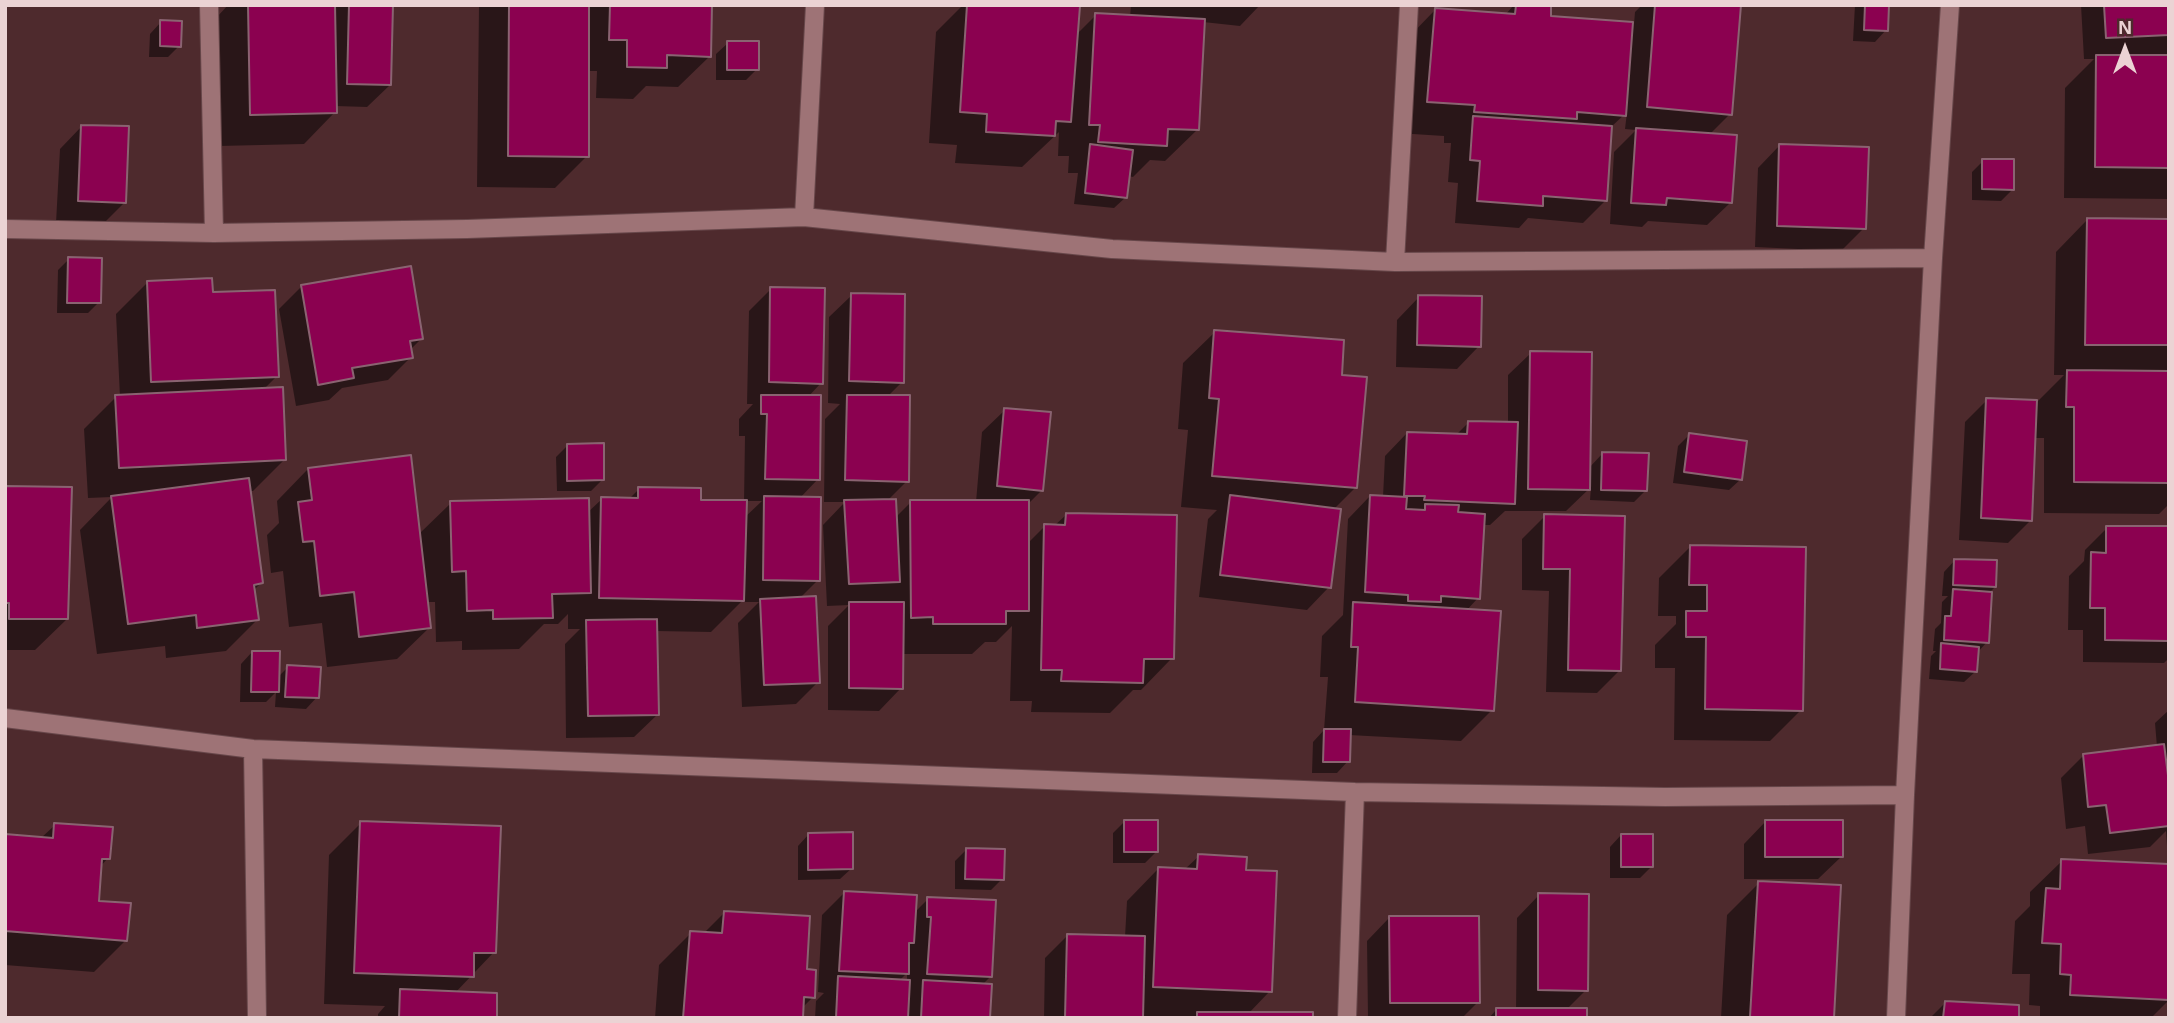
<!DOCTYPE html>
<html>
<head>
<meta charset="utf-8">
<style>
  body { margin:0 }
  #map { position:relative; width:2174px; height:1023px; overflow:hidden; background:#4e2a2d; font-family:Helvetica,sans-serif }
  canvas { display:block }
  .frame { position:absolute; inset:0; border:7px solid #ebd3d4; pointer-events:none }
  .north { position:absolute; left:2090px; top:14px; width:70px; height:70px; -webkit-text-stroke:5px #4e2a2d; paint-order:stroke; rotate:0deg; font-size:19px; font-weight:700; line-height:28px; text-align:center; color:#ebd3d4 }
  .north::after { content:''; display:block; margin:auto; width:24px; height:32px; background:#ebd3d4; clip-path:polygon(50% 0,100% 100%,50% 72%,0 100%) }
</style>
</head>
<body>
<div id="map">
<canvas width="2174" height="1023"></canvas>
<div class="frame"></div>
<div class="north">N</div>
</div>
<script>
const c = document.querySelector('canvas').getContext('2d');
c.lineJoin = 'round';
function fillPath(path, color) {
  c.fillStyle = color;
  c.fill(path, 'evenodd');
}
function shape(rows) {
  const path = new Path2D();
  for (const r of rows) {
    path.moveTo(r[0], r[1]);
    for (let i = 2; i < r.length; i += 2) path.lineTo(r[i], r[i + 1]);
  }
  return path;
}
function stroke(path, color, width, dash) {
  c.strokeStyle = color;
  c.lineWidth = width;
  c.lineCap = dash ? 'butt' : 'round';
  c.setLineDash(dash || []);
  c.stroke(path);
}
fillPath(shape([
  [228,5,392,5,390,85,367,107,335,106,335,112,304,144,219,146,217,17],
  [479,5,711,5,710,56,678,87,646,86,633,99,596,98,597,71,587,71,587,156,555,188,477,187],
  [963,5,1078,7,1076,35,1096,15,1130,17,1131,5,1260,5,1240,26,1203,22,1197,130,1165,161,1150,160,1133,177,1128,176,1126,197,1114,208,1074,204,1078,173,1068,173,1069,156,1058,156,1059,132,1022,167,955,163,957,145,929,143,936,32],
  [1514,5,1550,5,1549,18,1634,24,1635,12,1642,5,1739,5,1730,114,1709,135,1730,203,1707,225,1648,221,1642,227,1610,224,1614,152,1636,130,1625,129,1627,112,1610,128,1606,200,1583,223,1528,218,1519,228,1455,223,1458,183,1448,182,1451,143,1444,143,1444,136,1397,133,1404,42,1435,10,1505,15],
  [1855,5,1887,5,1886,30,1875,42,1853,41],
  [2081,5,2169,5,2169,199,2064,198,2065,88,2094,59,2084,59],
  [161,22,179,46,168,57,149,57,150,34],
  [728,43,757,69,746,80,716,80,716,54],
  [82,126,124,203,102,225,56,223,60,149],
  [1780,145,1864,228,1841,251,1755,247,1758,168],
  [1983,161,2012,190,2001,201,1972,200,1972,172],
  [2087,220,2169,221,2169,504,2159,514,2044,513,2044,438,2034,438,2031,520,2008,543,1959,540,1965,422,1987,400,2037,402,2064,375,2054,375,2056,252],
  [69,259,99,302,88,313,57,313,58,270],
  [148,282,211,294,277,376,263,390,284,460,253,491,249,491,261,583,253,591,257,620,226,651,166,658,165,646,97,654,80,530,112,497,88,498,84,429,116,397,120,397,116,314],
  [302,286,422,338,410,350,411,357,388,380,342,388,329,400,296,406,279,309],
  [771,289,821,383,808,397,818,479,799,499,818,580,799,599,818,682,796,704,742,707,738,623,759,602,741,602,711,632,655,631,657,715,634,737,566,738,565,644,580,629,568,629,568,614,558,624,544,624,519,649,462,650,462,641,436,642,435,602,426,602,429,628,397,659,327,667,322,623,289,627,283,571,271,573,267,535,279,523,277,501,308,469,418,535,451,503,587,513,602,499,628,500,639,489,700,501,744,502,745,436,739,436,739,419,753,404,747,404,749,311],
  [745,501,762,501,744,518],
  [852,295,902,382,887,397,907,481,887,501,895,518,911,502,976,502,982,432,1005,410,1042,490,1027,505,1027,544,1045,526,1054,526,1066,515,1172,658,1141,690,1133,690,1110,713,1031,712,1032,701,1010,701,1012,626,996,642,985,642,972,654,901,654,901,688,879,711,828,710,828,626,849,605,827,606,823,525,845,502,824,502,825,419,840,404,828,403,829,317],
  [1419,297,1479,346,1457,369,1396,367,1397,320],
  [1215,332,1340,376,1356,487,1334,509,1329,587,1307,610,1199,597,1208,519,1217,510,1181,507,1188,430,1178,429,1183,363],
  [1531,353,1589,468,1602,454,1645,491,1634,502,1590,500,1591,487,1566,511,1505,511,1490,525,1482,525,1478,598,1466,611,1492,710,1461,741,1349,735,1348,761,1337,773,1312,773,1313,742,1324,730,1328,677,1320,677,1322,636,1343,615,1348,519,1370,496,1383,497,1385,456,1407,433,1456,435,1468,423,1508,424,1508,375],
  [1689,435,1741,479,1729,490,1673,483,1678,446],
  [567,446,603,479,591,491,557,491,556,457],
  [5,488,67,619,35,650,5,650],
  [1545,516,1620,670,1597,693,1546,692,1549,591,1522,590,1522,539],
  [2107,528,2169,528,2169,658,2164,663,2083,662,2083,630,2068,630,2069,576,2084,561,2085,550],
  [1690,547,1801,710,1770,741,1674,740,1675,668,1655,668,1655,645,1676,624,1676,616,1658,616,1659,578],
  [1955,560,1995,587,1988,594,1987,642,1977,653,1976,671,1964,682,1929,679,1931,656,1936,651,1933,651,1935,629,1941,623,1942,602,1948,596,1942,596,1944,572],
  [252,652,277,678,288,667,317,697,306,709,275,707,276,692,266,702,240,702,241,664],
  [2169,710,2169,845,2167,846,2166,831,2150,847,2088,854,2085,826,2066,829,2061,778,2083,756,2157,747,2155,723],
  [1125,821,1156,852,1145,863,1113,863,1113,833],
  [1766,821,1841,857,1818,879,1744,879,1744,844],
  [361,823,494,952,455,993,495,1018,378,1018,378,1014,385,1006,324,1004,329,855],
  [55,825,108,858,100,867,97,902,126,940,94,972,5,965,5,836,41,838],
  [809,834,852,868,840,879,798,880,798,846],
  [1621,835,1651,867,1640,878,1610,878,1610,847],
  [967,849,1002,879,991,890,955,889,955,861],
  [1199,856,1245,871,1270,991,1248,1014,1311,1018,1044,1018,1045,958,1068,935,1125,937,1127,901,1158,869,1184,870],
  [2062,861,2169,1000,2151,1018,2040,1018,2040,1006,2029,1005,2030,974,2012,974,2015,921,2030,906,2030,892],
  [1759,883,1832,1018,1721,1018,1727,915],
  [844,893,914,913,928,899,991,976,982,985,988,1018,815,1018,816,1001,824,993,818,992,822,915],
  [907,973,907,981,899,981],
  [1539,895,1586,990,1566,1010,1585,1018,1489,1018,1496,1010,1516,1010,1517,918],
  [724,913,805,971,813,997,802,1008,801,1018,655,1018,659,965,691,933,703,934],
  [1389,918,1478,1002,1462,1018,1368,1018,1367,941],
  [1945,1003,2017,1018,1930,1018]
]), '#0007');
const building = shape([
  [248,5,335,5,337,113,250,115,248,5],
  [349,5,393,5,391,85,347,84,349,5],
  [509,5,589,5,589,157,508,156,509,5],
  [610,5,712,5,711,57,667,55,667,68,627,67,627,40,609,40,610,5],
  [967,5,1080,6,1071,122,1056,121,1055,136,986,132,987,114,960,112,967,5],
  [1516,5,1551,5,1551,16,1633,22,1626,116,1577,112,1577,119,1474,112,1475,105,1427,102,1435,8,1515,14,1516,5],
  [1655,5,1741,5,1732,115,1647,107,1655,5],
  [1865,5,1889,5,1888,31,1864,30,1865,5],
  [2104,5,2169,5,2169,35,2106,38,2104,5],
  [1095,13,1205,19,1199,130,1168,129,1167,146,1098,142,1100,125,1089,125,1095,13],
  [160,20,182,21,181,47,160,46,160,20],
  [727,41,759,41,759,70,727,70,727,41],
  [2096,55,2169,55,2169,168,2095,167,2096,55],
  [1473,116,1612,126,1607,201,1543,196,1543,206,1477,201,1480,161,1470,160,1473,116],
  [81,125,129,126,126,203,78,201,81,125],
  [1636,128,1737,135,1732,203,1667,198,1666,205,1631,203,1636,128],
  [1090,144,1133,150,1127,198,1085,193,1090,144],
  [1779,144,1869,147,1866,229,1777,226,1779,144],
  [1982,159,2014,159,2014,190,1982,189,1982,159],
  [2087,218,2169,219,2169,345,2085,345,2087,218],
  [68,257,102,258,101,303,67,303,68,257],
  [411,266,423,339,410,341,413,358,352,368,354,378,318,385,301,285,411,266],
  [212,278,213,292,275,290,279,377,151,382,147,281,212,278],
  [770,287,825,288,823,384,769,382,770,287],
  [851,293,905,294,904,383,849,381,851,293],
  [1418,295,1482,296,1481,347,1417,345,1418,295],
  [1214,330,1344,340,1342,375,1367,377,1357,488,1212,476,1219,399,1209,398,1214,330],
  [1530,351,1592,352,1590,490,1528,489,1530,351],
  [2067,370,2169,371,2169,483,2074,482,2074,407,2066,407,2067,370],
  [283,387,286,460,119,468,115,395,283,387],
  [761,395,821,395,820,480,765,479,767,414,761,414,761,395],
  [847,395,910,395,909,482,845,480,847,395],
  [1986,398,2037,400,2032,521,1981,518,1986,398],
  [1004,408,1051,412,1043,491,997,486,1004,408],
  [1468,421,1518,422,1515,504,1424,500,1425,496,1404,496,1407,432,1467,434,1468,421],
  [1689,433,1747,441,1742,480,1684,472,1689,433],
  [604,443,604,480,567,481,567,444,604,443],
  [1602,452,1649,453,1647,491,1601,490,1602,452],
  [411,455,431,628,359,637,354,592,320,596,314,541,303,542,298,502,312,500,308,468,411,455],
  [249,478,263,583,254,585,259,620,197,628,196,615,128,624,111,496,249,478],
  [5,486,72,487,68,619,9,619,9,603,5,603,5,486],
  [638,487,701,488,701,500,747,500,744,601,599,598,601,497,638,498,638,487],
  [1230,495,1341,509,1331,588,1220,575,1230,495],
  [1370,495,1407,497,1406,509,1425,510,1425,504,1459,505,1458,512,1485,514,1480,599,1441,596,1441,602,1408,601,1408,595,1365,592,1370,495],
  [764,496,821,497,820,581,763,580,764,496],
  [589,498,591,593,552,594,553,618,493,619,493,610,467,611,466,571,452,572,450,501,589,498],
  [896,499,900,582,849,584,844,500,896,499],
  [910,500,1029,500,1029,611,1006,611,1006,624,933,624,933,617,911,618,910,500],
  [1066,513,1177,515,1174,659,1144,659,1143,683,1061,681,1062,670,1041,670,1044,524,1065,525,1066,513],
  [1544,514,1625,516,1621,671,1568,670,1570,569,1543,569,1544,514],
  [2106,526,2169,526,2169,641,2105,640,2105,608,2090,608,2091,552,2106,553,2106,526],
  [1690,545,1806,547,1803,711,1705,709,1706,637,1686,637,1686,611,1707,611,1707,585,1689,585,1690,545],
  [1954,559,1997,560,1996,587,1953,585,1954,559],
  [1953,589,1992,592,1989,643,1944,640,1945,616,1951,616,1953,589],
  [816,596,820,683,764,685,760,599,816,596],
  [849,602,904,602,903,689,849,688,849,602],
  [1353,602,1501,611,1494,711,1355,702,1358,647,1351,647,1353,602],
  [657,619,659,715,588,716,586,620,657,619],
  [1941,643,1979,647,1977,672,1940,669,1941,643],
  [252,651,280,651,279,692,251,692,252,651],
  [287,665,321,667,319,698,285,697,287,665],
  [1324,729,1351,729,1350,762,1323,762,1324,729],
  [2164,744,2169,783,2169,826,2110,833,2106,805,2088,807,2083,754,2164,744],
  [1124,820,1158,820,1158,852,1124,852,1124,820],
  [1765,820,1843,820,1843,857,1765,857,1765,820],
  [360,821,501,826,496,953,474,953,474,977,354,973,360,821],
  [54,823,113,827,110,859,102,859,99,901,131,903,127,941,5,931,5,834,53,838,54,823],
  [853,832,853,869,808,870,808,833,853,832],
  [1621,834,1653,834,1653,867,1621,867,1621,834],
  [966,848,1005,849,1004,880,965,879,966,848],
  [1198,854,1247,857,1246,870,1277,871,1272,992,1153,987,1158,867,1197,869,1198,854],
  [2061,859,2169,864,2169,1000,2070,995,2071,975,2060,974,2061,944,2042,943,2046,888,2060,889,2061,859],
  [1758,881,1841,885,1834,1018,1750,1017,1758,881],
  [844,891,917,895,914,943,909,943,909,974,839,971,844,891],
  [1538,893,1589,894,1588,991,1538,990,1538,893],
  [927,897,996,900,992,977,927,974,931,917,927,917,927,897],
  [724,911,810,916,807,969,816,970,815,998,804,997,803,1018,683,1018,690,931,722,933,724,911],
  [1389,916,1479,916,1480,1003,1390,1003,1389,916],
  [1067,934,1145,936,1143,1018,1065,1018,1067,934],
  [838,976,910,980,908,1018,836,1018,838,976],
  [923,980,992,984,990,1018,921,1018,923,980],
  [400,989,497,993,497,1018,399,1018,400,989],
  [1945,1001,2019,1005,2019,1018,1943,1018,1945,1001],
  [1496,1008,1587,1008,1587,1018,1496,1018,1496,1008],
  [1197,1012,1313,1012,1313,1018,1197,1018,1197,1012]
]);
fillPath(building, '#8b0150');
stroke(building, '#8a6371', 2);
const street = shape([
  [209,5,214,233],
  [804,217,815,5],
  [5,229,214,233,467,229,804,217,1112,249,1395,262,1933,258],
  [1395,262,1409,5],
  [5,718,253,749,1355,792,1665,797,1905,795],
  [253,749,257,1018],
  [1347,1018,1355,792],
  [1896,1018,1905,795,1933,258,1950,5]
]);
stroke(street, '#67474a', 20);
stroke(street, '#9e7376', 18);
</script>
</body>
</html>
